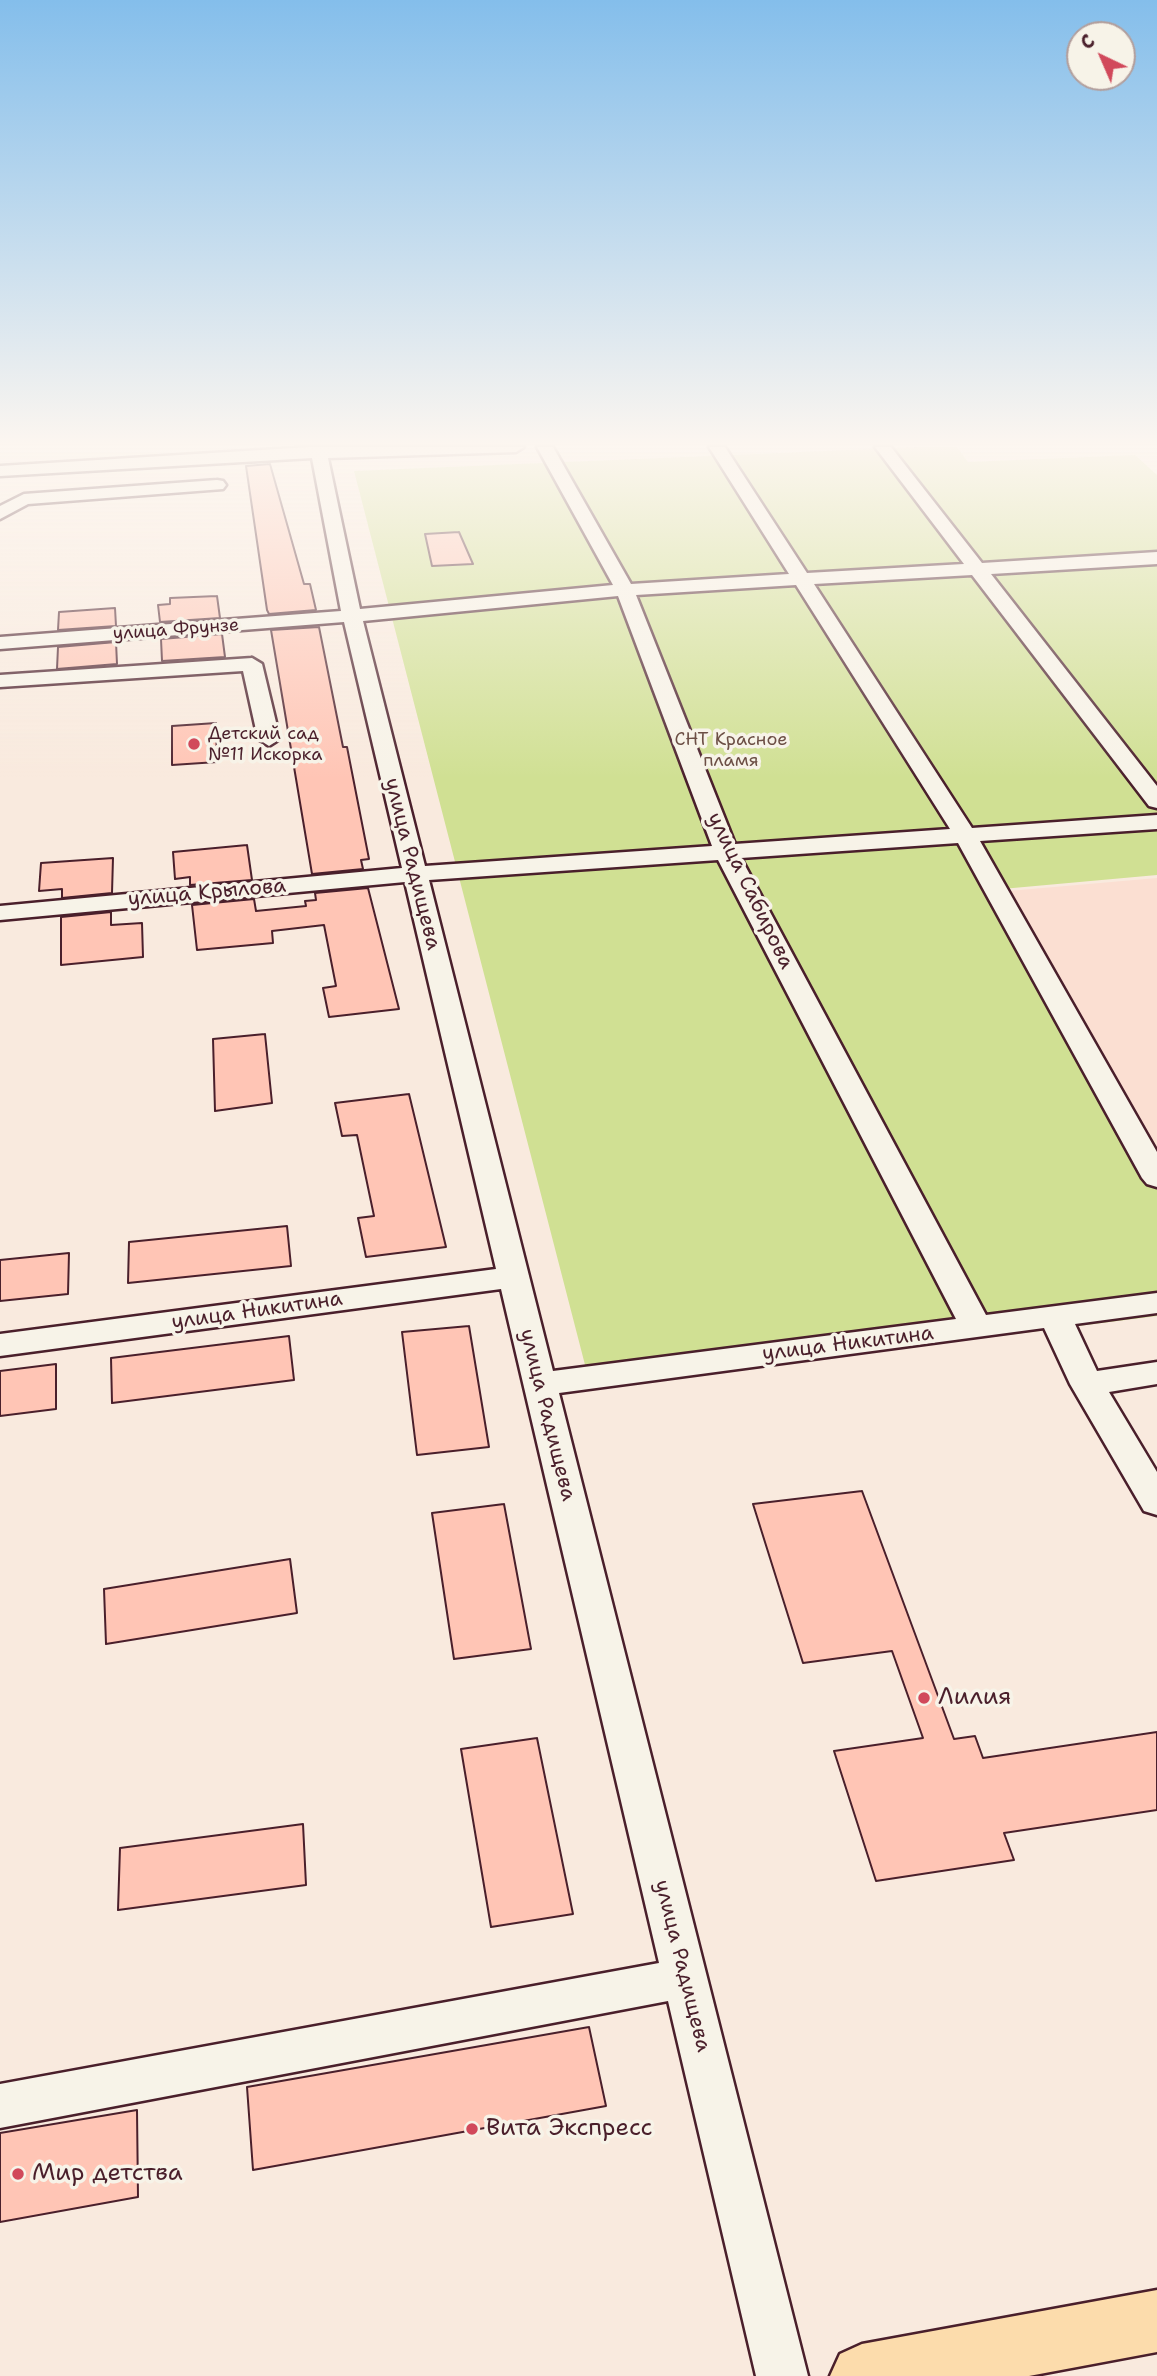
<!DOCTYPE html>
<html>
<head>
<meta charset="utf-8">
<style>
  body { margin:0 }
  #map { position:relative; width:1157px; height:2376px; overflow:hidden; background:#f9eade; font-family:"Shantell Sans",sans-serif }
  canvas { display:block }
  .north { position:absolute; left:1066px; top:21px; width:70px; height:70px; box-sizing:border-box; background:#f7f3e8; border:2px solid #b29e9c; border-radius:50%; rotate:316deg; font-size:19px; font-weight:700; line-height:28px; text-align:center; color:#4a1f2b }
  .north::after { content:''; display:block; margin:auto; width:24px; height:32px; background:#d1495b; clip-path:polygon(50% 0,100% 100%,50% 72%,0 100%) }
</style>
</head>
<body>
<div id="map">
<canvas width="1157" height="2376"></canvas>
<div class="north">С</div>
</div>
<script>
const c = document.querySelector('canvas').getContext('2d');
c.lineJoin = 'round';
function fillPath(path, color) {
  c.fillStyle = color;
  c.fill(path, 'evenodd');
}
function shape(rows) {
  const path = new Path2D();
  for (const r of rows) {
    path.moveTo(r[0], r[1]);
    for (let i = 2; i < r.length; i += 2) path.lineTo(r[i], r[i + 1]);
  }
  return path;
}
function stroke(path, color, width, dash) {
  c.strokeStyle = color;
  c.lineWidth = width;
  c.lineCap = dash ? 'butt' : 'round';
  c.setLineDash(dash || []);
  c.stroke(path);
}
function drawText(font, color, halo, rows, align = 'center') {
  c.font = font + ' "Shantell Sans",sans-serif';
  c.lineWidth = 7;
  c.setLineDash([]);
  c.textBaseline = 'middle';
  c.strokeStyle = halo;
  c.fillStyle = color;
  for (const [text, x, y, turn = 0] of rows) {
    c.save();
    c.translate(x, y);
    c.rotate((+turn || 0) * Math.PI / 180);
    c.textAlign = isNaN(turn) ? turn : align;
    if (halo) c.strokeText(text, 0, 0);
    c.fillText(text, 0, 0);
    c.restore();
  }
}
fillPath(shape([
  [1157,878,1157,1150,997,892]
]), '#fbdfd2');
fillPath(shape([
  [919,447,957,447,968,462,1135,455,1157,475,1157,875,991,890,1157,1165,1157,1316,591,1388,354,471]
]), '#d0e093');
const building = shape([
  [270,464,304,584,310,584,316,610,269,614,267,610,246,466,270,464],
  [459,532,473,564,432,566,425,534,459,532],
  [217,596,220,618,160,622,158,605,170,604,170,598,217,596],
  [115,608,116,626,58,630,59,612,115,608],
  [319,627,343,747,347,747,369,859,361,860,363,869,312,874,271,630,319,627],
  [222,634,225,657,162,661,161,639,222,634],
  [116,642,117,664,57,669,58,647,116,642],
  [216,723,217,762,172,765,172,726,216,723],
  [247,845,252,880,190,885,190,877,175,879,173,852,247,845],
  [113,858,112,893,62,898,62,889,39,891,41,863,113,858],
  [368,888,399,1009,329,1017,323,988,336,986,324,925,272,931,273,943,197,950,192,905,254,899,256,911,306,906,305,901,316,900,315,893,368,888],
  [111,912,111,925,142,923,143,957,61,965,61,917,111,912],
  [265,1034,272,1103,215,1111,213,1039,265,1034],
  [409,1094,446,1247,366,1257,358,1218,374,1216,357,1135,342,1136,335,1103,409,1094],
  [287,1226,291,1266,128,1283,129,1242,287,1226],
  [69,1253,68,1294,0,1301,0,1260,69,1253],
  [469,1326,489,1447,417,1455,402,1332,469,1326],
  [289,1336,294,1380,112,1403,111,1358,289,1336],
  [56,1364,56,1409,0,1416,0,1371,56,1364],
  [862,1491,954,1739,975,1736,983,1758,1157,1732,1157,1810,1004,1833,1014,1860,876,1881,834,1751,923,1738,892,1651,803,1663,753,1504,862,1491],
  [504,1504,531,1649,454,1659,432,1513,504,1504],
  [290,1559,297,1613,106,1644,104,1589,290,1559],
  [537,1738,573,1914,491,1927,461,1749,537,1738],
  [303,1824,306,1885,118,1910,120,1848,303,1824],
  [589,2027,606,2106,253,2170,247,2087,589,2027],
  [137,2110,138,2197,0,2222,0,2133,137,2110]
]);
fillPath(building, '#ffc5b5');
stroke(building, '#4a1f2b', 2);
const minor = shape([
  [310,447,524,447,516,452,328,458,360,609,613,585,537,447,553,447,631,584,789,574,709,447,725,447,807,573,964,564,875,447,891,447,982,563,1157,552,1157,564,991,574,1157,786,1157,808,1149,806,972,575,814,584,972,828,1157,815,1157,829,980,841,1157,1152,1157,1187,1147,1184,1142,1178,958,843,741,858,986,1315,1157,1293,1157,1313,1075,1324,1097,1371,1157,1362,1157,1384,1109,1392,1157,1472,1157,1515,1144,1511,1070,1384,1044,1328,559,1393,808,2376,756,2376,668,2001,0,2128,0,2084,659,1963,501,1289,0,1356,0,1334,496,1269,405,882,0,920,0,906,402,868,344,622,0,649,0,637,341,611,312,458,0,476,0,466,310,447],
  [796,585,950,829,735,844,636,595,796,585],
  [618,596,712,846,425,866,363,621,618,596],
  [718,860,956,1319,553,1371,429,880,718,860],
  [217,480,223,481,226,485,223,489,28,504,0,519,0,506,24,494,217,480],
  [252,658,262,664,280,739,269,746,258,739,243,671,0,687,0,675,252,658]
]);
const major = shape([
  [1157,2290,1157,2352,1029,2376,830,2376,840,2354,862,2344,1157,2290]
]);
stroke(minor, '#4a1f2b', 5);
stroke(major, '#4a1f2b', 5);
fillPath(minor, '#f7f3e8');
fillPath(major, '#fcdcac');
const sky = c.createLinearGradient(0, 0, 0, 779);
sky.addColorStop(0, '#84beeb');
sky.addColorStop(0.57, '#fcf6f0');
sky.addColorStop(1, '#fcf6f000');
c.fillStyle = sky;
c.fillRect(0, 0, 1157, 779);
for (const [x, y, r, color] of [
  [194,744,7,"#d1495b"],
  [924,1698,7,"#d1495b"],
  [472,2129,7,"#d1495b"],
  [18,2174,7,"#d1495b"]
]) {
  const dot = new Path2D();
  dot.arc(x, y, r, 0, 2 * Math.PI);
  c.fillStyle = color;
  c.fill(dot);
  stroke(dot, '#f7f3e8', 2.5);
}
drawText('18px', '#4a1f2b', '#f7f3e8', [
  ["улица Фрунзе",176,630,-4]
]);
drawText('18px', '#4a1f2b', '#f7f3e8', [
  ["Детский сад",208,734],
  ["№11 Искорка",208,755]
], 'left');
drawText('18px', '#6c4f45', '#f7f3e8', [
  ["СНТ Красное",731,740],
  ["пламя",731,761]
]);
drawText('21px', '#4a1f2b', '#f7f3e8', [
  ["улица Радищева",412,864,76],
  ["улица Сабирова",750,891,64],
  ["улица Крылова",207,893,-5],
  ["улица Никитина",257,1311,-8],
  ["улица Никитина",848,1344,-7],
  ["улица Радищева",547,1415,76],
  ["улица Радищева",682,1966,76]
]);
drawText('24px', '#4a1f2b', '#f7f3e8', [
  ["Лилия",938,1698],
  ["Вита Экспресс",486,2129],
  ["Мир детства",32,2174]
], 'left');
</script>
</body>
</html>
